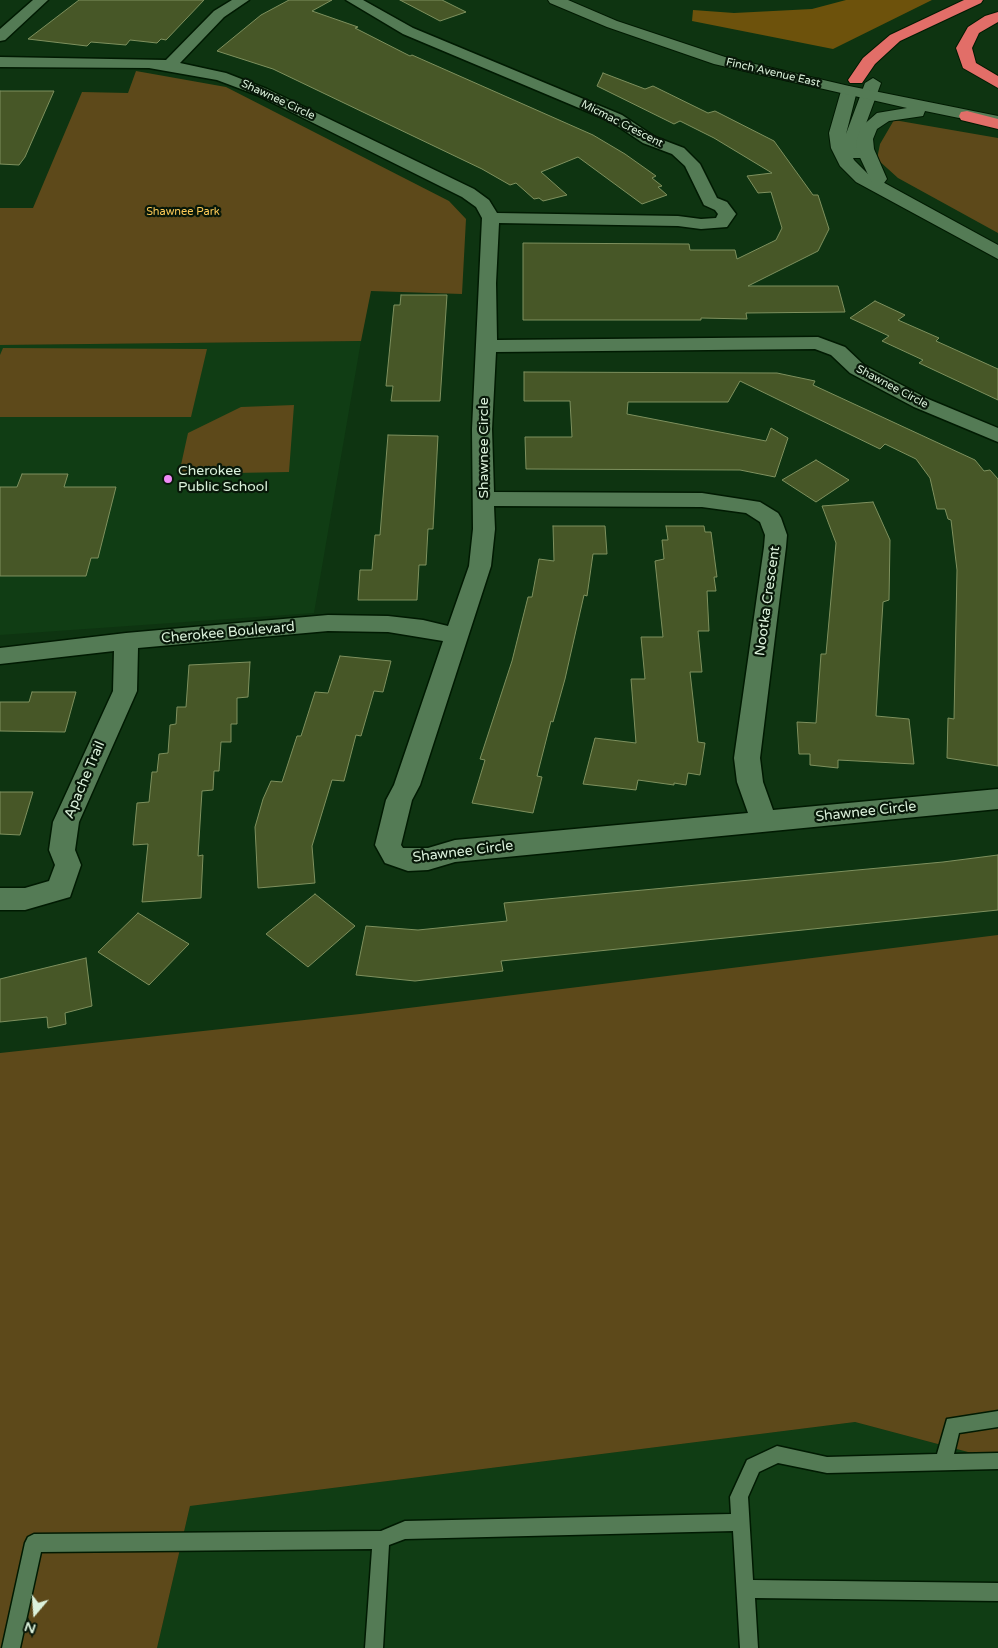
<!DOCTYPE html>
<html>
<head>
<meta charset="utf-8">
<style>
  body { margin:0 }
  #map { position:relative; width:998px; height:1648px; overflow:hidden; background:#0e3411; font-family:"Varela Round",sans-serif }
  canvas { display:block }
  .north { position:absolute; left:10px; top:1588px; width:50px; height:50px; -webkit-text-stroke:4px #081809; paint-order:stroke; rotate:198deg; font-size:14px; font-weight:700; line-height:20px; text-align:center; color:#dbf1db }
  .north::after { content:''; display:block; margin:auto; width:18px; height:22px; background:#dbf1db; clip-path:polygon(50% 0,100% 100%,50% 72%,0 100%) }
</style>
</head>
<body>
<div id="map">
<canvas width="998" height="1648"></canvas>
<div class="north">N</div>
</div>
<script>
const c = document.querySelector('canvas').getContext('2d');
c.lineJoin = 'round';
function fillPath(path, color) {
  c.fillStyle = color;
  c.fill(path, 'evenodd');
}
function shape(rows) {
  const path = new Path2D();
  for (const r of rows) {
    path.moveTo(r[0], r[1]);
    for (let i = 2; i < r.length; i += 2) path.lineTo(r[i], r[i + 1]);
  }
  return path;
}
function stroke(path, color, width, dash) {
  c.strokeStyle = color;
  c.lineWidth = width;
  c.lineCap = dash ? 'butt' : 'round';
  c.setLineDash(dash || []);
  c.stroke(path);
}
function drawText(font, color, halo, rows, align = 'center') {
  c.font = font + ' "Varela Round",sans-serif';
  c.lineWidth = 4.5;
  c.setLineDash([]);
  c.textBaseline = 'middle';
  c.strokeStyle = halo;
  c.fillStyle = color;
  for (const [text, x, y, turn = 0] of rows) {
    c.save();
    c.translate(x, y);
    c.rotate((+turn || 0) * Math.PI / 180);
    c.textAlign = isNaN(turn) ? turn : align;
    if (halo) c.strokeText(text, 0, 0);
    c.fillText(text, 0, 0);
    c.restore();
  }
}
fillPath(shape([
  [361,341,314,613,0,635,0,345],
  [855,1422,998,1460,998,1648,157,1648,190,1506]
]), '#103d14');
fillPath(shape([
  [136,71,226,87,449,201,466,219,462,294,371,291,361,341,0,345,0,208,33,208,82,92,128,93],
  [894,120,998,138,998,233,898,178,877,159,880,144],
  [3,348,207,349,191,417,0,417,0,355],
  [294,405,289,472,179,474,188,433,241,407],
  [998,935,998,1460,855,1422,190,1506,157,1648,0,1648,0,1053,360,1014]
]), '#5d491a');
fillPath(shape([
  [846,0,932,0,833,49,692,21,693,10,734,13,812,9]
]), '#6d520c');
const building = shape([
  [79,0,204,0,166,40,161,39,157,43,130,40,126,45,91,42,87,46,28,39,79,0],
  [289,0,332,0,312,11,358,27,355,28,410,56,412,55,593,135,625,154,656,176,652,178,662,186,658,187,667,195,642,204,578,157,541,172,567,195,543,201,539,198,534,199,516,183,510,185,482,169,273,69,217,51,261,15,289,0],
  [400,0,442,0,466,12,440,21,400,0],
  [603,73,645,89,653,86,708,113,715,111,774,141,813,195,818,195,829,229,818,251,748,286,838,286,845,312,746,313,747,319,701,318,701,320,523,320,523,243,689,244,690,250,735,250,737,259,776,240,782,228,771,192,758,193,747,176,772,173,714,138,680,121,674,124,597,86,603,73],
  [0,91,54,91,25,157,19,165,0,164,0,91],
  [401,295,447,295,440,401,391,401,393,386,386,386,394,305,400,305,401,295],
  [875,301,905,315,898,320,939,338,936,341,998,369,998,400,919,363,923,360,882,341,889,336,850,318,875,301],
  [524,372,777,373,815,381,813,385,975,460,984,471,990,470,998,479,998,766,947,758,948,718,954,719,957,570,951,520,948,519,945,509,937,509,930,478,916,459,885,444,880,449,740,381,728,402,628,402,627,414,766,441,771,428,788,438,775,477,740,470,526,469,525,437,572,437,570,401,524,401,524,372],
  [388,435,438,436,433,529,428,529,426,565,419,565,417,600,358,600,360,570,372,570,375,535,380,535,388,435],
  [816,460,849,480,816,502,782,480,816,460],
  [22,474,68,474,64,487,116,487,98,558,91,558,86,576,0,576,0,487,17,487,22,474],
  [873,502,890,540,889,600,883,602,876,716,909,719,914,764,838,760,838,768,810,765,810,754,799,754,797,722,816,723,821,654,826,654,836,543,822,506,873,502],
  [553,526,605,526,607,554,593,554,587,596,584,595,565,679,553,722,551,721,537,776,542,777,533,813,472,803,485,760,480,759,512,661,528,597,532,597,539,559,554,561,553,526],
  [666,526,704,526,705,532,711,532,717,577,714,577,716,591,707,591,709,631,698,631,702,672,690,672,698,742,705,743,700,775,688,773,686,785,674,783,674,785,638,780,636,790,583,784,595,738,636,743,631,679,645,679,641,637,663,637,655,561,664,559,662,540,668,540,666,526],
  [340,656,391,661,383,692,374,691,361,736,356,735,344,781,332,780,312,846,315,883,258,888,255,827,263,799,271,781,282,782,297,736,301,736,315,692,328,693,340,656],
  [250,662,248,697,237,698,237,724,231,724,231,742,221,742,219,771,214,771,213,790,202,791,198,856,203,855,201,898,142,902,148,844,133,845,137,803,149,802,152,772,157,772,159,754,168,753,170,725,176,724,177,707,186,707,189,665,250,662],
  [32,692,76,692,65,732,0,731,0,702,29,702,32,692],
  [0,792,33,792,20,835,0,834,0,792],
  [998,855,998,910,501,961,503,971,415,981,356,975,366,926,418,930,507,921,504,903,943,862,998,855],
  [315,894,355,926,308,967,266,934,315,894],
  [138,913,189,944,149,985,98,952,138,913],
  [86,958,92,1006,65,1013,66,1024,48,1028,47,1017,0,1022,0,979,86,958]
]);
fillPath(building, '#475727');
stroke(building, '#7e905e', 1);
const service = shape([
  [998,1411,998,1427,959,1433,954,1454,998,1453,998,1469,827,1473,778,1463,759,1472,748,1497,753,1580,998,1583,998,1601,755,1598,758,1648,740,1648,733,1531,405,1539,389,1545,383,1648,365,1648,372,1549,41,1552,20,1648,2,1648,25,1543,28,1537,34,1534,381,1531,405,1521,731,1514,730,1497,747,1460,777,1446,827,1457,937,1454,947,1419,998,1411]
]);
const minor = shape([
  [33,0,48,0,5,40,0,41,0,29,33,0],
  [232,0,249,0,224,17,180,63,226,73,267,89,474,189,489,200,497,213,678,216,701,219,716,218,718,214,715,210,704,205,685,166,672,154,643,143,610,121,403,34,346,0,363,0,413,28,622,115,655,137,684,148,700,164,717,198,727,202,736,214,727,227,701,229,678,226,499,223,496,283,497,340,818,337,845,347,864,365,928,399,998,428,998,442,914,407,850,373,831,355,815,349,496,352,492,429,494,492,702,493,760,502,778,513,781,518,787,535,786,547,760,758,763,782,773,810,998,789,998,809,455,862,428,870,408,871,385,863,375,845,386,800,394,785,443,641,388,632,328,631,138,648,137,691,79,822,75,850,81,865,70,897,25,910,0,910,0,888,25,888,49,881,55,865,49,850,53,822,113,691,114,651,0,664,0,648,126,633,328,615,388,616,423,620,448,626,469,566,473,529,472,429,482,218,476,207,462,197,257,95,217,80,149,68,0,67,0,57,166,60,214,11,232,0],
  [494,506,702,507,746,513,760,522,765,535,764,547,734,758,737,782,748,813,455,840,428,848,403,848,401,845,412,800,420,785,491,566,495,529,494,506]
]);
const tertiary = shape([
  [873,78,881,83,861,137,866,154,863,158,853,158,854,160,868,174,998,245,998,259,856,182,840,166,831,148,829,133,841,91,849,86,857,91,846,134,865,83,873,78]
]);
const secondary = shape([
  [548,0,568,0,617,21,725,57,849,86,998,116,998,126,925,111,923,116,889,121,877,129,873,139,874,149,887,179,884,183,872,183,856,149,857,139,861,127,877,113,907,108,714,64,607,27,550,3,548,0]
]);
const motorway = shape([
  [964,0,983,0,981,3,900,41,875,64,862,83,850,83,848,80,863,58,890,35,964,0],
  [998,12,998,22,979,33,972,48,976,63,998,76,998,88,963,68,956,48,968,27,985,16,998,12],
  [967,111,998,119,998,129,961,120,959,116,961,112,967,111]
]);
stroke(service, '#001a02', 3);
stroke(minor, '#001a02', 3);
stroke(tertiary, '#001a02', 2);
stroke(secondary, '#001a02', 2);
stroke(motorway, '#001a02', 2);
fillPath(service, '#547b55');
fillPath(minor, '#547b55');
fillPath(tertiary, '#547b55');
fillPath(secondary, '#547b55');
fillPath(motorway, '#e26e68');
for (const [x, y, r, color] of [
  [168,479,5,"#ef8bf6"]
]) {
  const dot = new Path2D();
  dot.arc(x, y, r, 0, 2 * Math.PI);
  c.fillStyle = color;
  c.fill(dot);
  stroke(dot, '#081809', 2);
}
drawText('11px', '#dbf1db', '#081809', [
  ["Finch Avenue East",773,73,13],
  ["Shawnee Circle",278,100,25],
  ["Micmac Crescent",622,124,27],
  ["Shawnee Circle",892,387,28]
]);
drawText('11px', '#fcc957', '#081809', [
  ["Shawnee Park",183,212]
]);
drawText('14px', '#dbf1db', '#081809', [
  ["Shawnee Circle",484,448,-90],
  ["Nootka Crescent",768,601,-82],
  ["Cherokee Boulevard",228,633,-5],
  ["Apache Trail",85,780,-67],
  ["Shawnee Circle",866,812,-6],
  ["Shawnee Circle",463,852,-7]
]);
drawText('14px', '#dbf1db', '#081809', [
  ["Cherokee",178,471],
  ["Public School",178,487]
], 'left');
</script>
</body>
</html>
